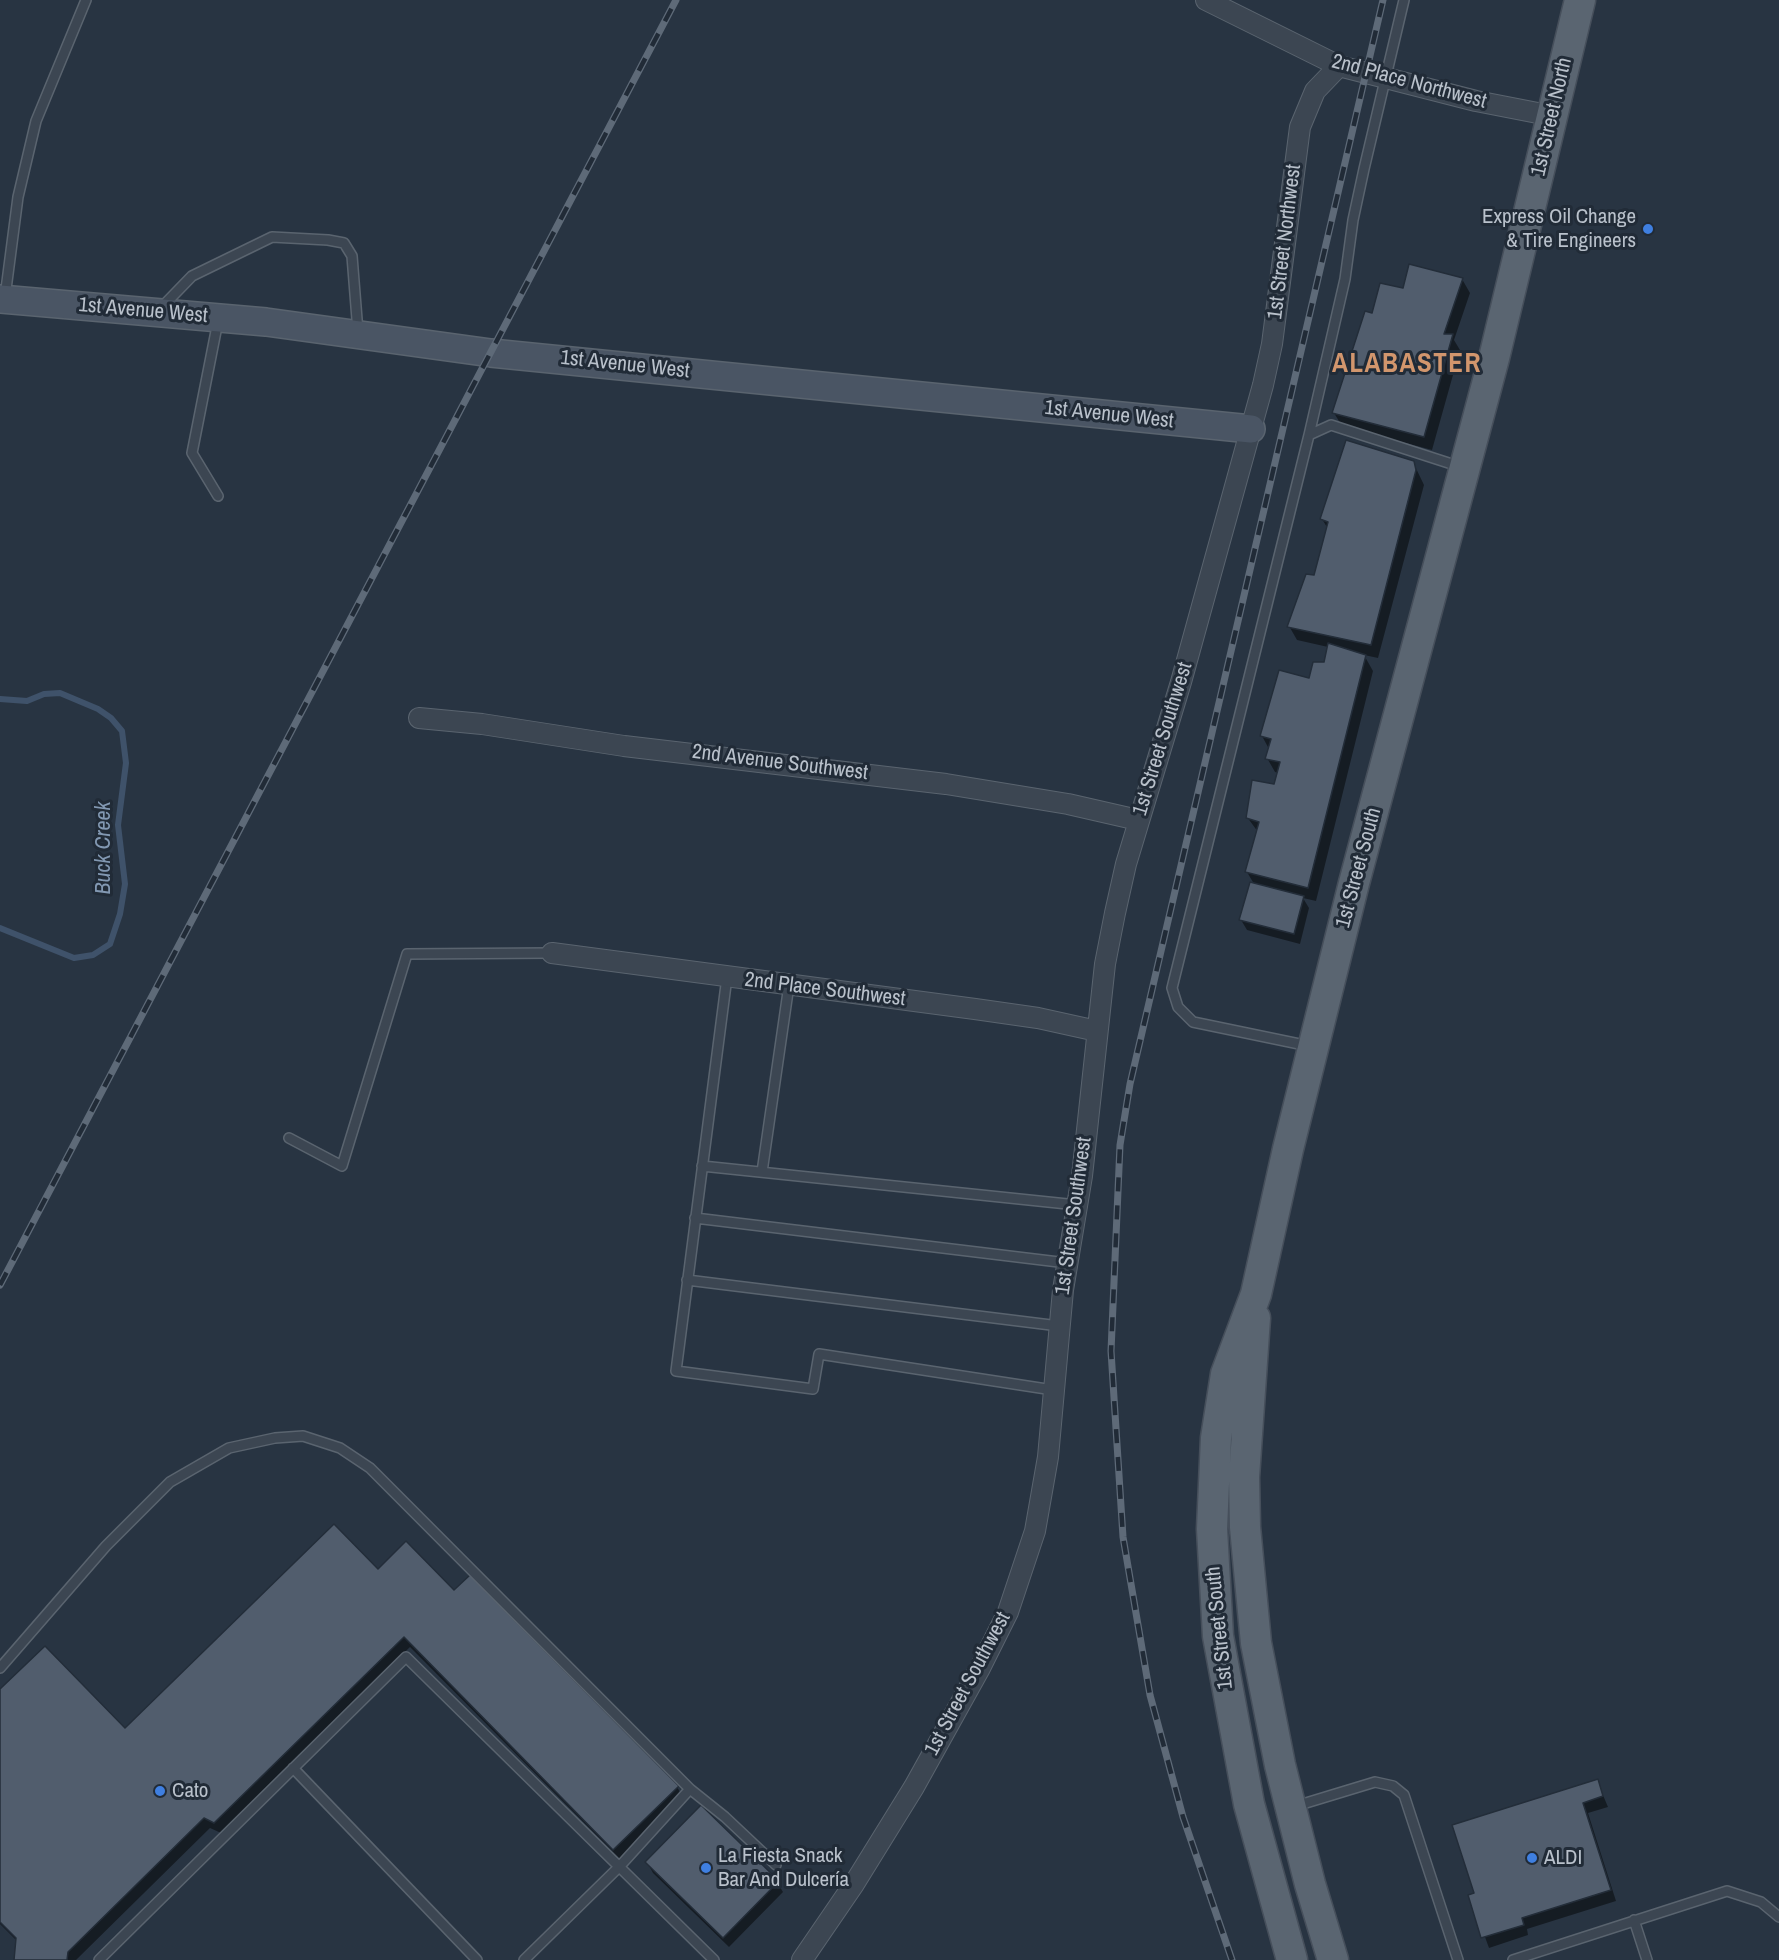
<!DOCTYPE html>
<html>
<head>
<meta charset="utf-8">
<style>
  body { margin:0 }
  canvas { display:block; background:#283442 }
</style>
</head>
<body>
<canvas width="1779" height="1960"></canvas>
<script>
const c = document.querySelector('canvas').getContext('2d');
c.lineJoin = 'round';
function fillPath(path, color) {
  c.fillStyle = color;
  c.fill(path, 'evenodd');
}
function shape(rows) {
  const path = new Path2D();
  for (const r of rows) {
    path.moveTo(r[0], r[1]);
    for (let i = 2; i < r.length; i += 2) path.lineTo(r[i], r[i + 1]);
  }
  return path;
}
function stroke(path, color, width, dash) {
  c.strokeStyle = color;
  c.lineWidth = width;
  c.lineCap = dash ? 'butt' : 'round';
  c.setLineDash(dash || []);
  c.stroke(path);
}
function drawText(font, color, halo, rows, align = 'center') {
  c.font = font + ' "Archivo Narrow",sans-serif';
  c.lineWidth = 6;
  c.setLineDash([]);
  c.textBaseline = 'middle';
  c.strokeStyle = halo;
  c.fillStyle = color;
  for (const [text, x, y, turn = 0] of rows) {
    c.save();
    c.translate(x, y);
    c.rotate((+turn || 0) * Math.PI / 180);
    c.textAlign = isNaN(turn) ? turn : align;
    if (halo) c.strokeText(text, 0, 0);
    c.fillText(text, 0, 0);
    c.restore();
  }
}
fillPath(shape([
  [1462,279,1470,293,1454,340,1460,350,1432,450,1342,426,1334,413,1374,314,1404,289],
  [1413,462,1424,485,1378,658,1364,655,1373,671,1316,901,1303,898,1309,908,1300,944,1247,930,1241,920,1254,884,1247,872,1258,832,1247,817,1275,786,1278,773,1275,772,1267,758,1269,749,1262,736,1325,664,1328,647,1297,640,1289,626,1315,577,1328,529,1322,519],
  [378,1571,454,1592,677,1787,683,1797,620,1859,410,1647,221,1833,210,1828,76,1960,16,1960,18,1942,0,1924,0,1692,125,1730],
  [1597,1781,1608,1807,1588,1813,1616,1901,1527,1929,1528,1935,1489,1948,1470,1896,1476,1894],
  [647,1862,777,1882,783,1892,729,1947,653,1873]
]), '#0007');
stroke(shape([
  [0,699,27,701,44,694,60,693,98,709,111,718,122,731,126,763,118,825,125,884,120,914,110,944,93,955,74,958,0,928]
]), '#3f526a', 6);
const building = shape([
  [1409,264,1463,278,1444,334,1453,334,1424,437,1332,413,1365,311,1372,313,1380,283,1403,288,1409,264],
  [1346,440,1414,461,1416,470,1371,645,1287,627,1306,574,1314,575,1328,522,1320,519,1346,440],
  [1328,643,1366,655,1308,888,1245,872,1259,822,1246,818,1252,780,1274,784,1280,762,1265,759,1271,739,1260,736,1279,670,1309,678,1313,662,1324,662,1328,643],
  [1250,882,1304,896,1294,934,1239,920,1250,882],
  [334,1524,378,1569,406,1541,454,1590,470,1575,679,1786,613,1850,404,1637,214,1823,204,1818,68,1952,67,1960,14,1960,16,1938,0,1922,0,1689,45,1646,125,1728,334,1524],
  [1598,1779,1603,1796,1583,1803,1611,1890,1522,1918,1524,1925,1481,1938,1468,1895,1474,1893,1452,1825,1598,1779],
  [701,1805,779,1881,723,1938,645,1862,701,1805]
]);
fillPath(building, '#515d6d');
stroke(building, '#232d39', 1.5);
const lane = shape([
  [5,297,18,197,36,121,86,0],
  [161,308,192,276,272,237,328,240,344,243,352,256,358,332],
  [1309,435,1345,279,1353,220,1364,169,1404,0],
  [218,496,192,453,218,321],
  [727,977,676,1371,813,1389,819,1354,1053,1390],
  [1309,1046,1193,1022,1178,1007,1172,988,1309,435,1331,425,1461,467],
  [289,1138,342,1166,407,954,552,953],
  [702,1166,1077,1205],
  [762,1172,789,985],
  [695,1218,1067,1263],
  [687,1280,1059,1326],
  [0,1668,106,1546,170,1482,229,1448,275,1438,303,1436,340,1448,370,1468,690,1789,620,1866,524,1960],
  [293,1768,477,1960],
  [690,1789,725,1817,776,1865],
  [1296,1806,1375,1782,1393,1786,1404,1795,1458,1960],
  [1634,1920,1647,1960],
  [99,1960,406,1657,714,1960],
  [1513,1960,1727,1891,1761,1902,1779,1917]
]);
const street = shape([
  [1206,0,1339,66,1476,101,1553,116],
  [419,718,482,724,624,746,946,784,1068,804,1138,820],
  [552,953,975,1009,1038,1018,1097,1031],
  [802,1960,854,1884,914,1787,979,1670,1008,1612,1035,1531,1048,1457,1063,1290,1082,1176,1105,964,1115,913,1126,864,1181,682,1263,385,1272,344,1300,127,1315,91,1339,66]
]);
const secondary = shape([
  [0,299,266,322,491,353,1251,429]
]);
const primary = shape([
  [1255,1318,1244,1477,1245,1527,1256,1643,1280,1765,1310,1884,1333,1960],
  [1292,1960,1249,1804,1218,1636,1212,1529,1216,1438,1226,1374,1256,1294,1288,1149,1354,883,1494,358,1580,0]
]);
stroke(lane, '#5a646f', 12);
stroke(street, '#5a646f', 22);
stroke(secondary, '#5a646f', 30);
stroke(primary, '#464f5b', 33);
stroke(lane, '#3c4652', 9);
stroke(street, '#3c4652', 20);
stroke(secondary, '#4a5564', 27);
stroke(primary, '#5a6571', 30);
const rail = shape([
  [0,1285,676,0],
  [1232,1960,1183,1817,1150,1695,1123,1537,1111,1351,1120,1145,1130,1084,1383,0]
]);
stroke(rail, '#5e6a78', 7);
stroke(rail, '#212b37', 4.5, [14]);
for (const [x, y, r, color] of [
  [1648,229,6,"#3f7fe0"],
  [160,1791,6,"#3f7fe0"],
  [1532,1858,6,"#3f7fe0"],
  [706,1868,6,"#3f7fe0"]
]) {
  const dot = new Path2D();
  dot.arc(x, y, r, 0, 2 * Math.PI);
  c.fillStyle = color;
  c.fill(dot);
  stroke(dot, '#212b37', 2);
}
drawText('21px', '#b9c1cb', '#212b37', [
  ["2nd Place Northwest",1409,82,15],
  ["1st Street North",1552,117,-77],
  ["1st Street Northwest",1285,242,-83],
  ["1st Avenue West",143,311,5],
  ["1st Avenue West",625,365,6],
  ["1st Avenue West",1109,415,6],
  ["1st Street Southwest",1163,739,-73],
  ["2nd Avenue Southwest",780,763,7],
  ["1st Street South",1359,868,-75],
  ["2nd Place Southwest",825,990,7],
  ["1st Street Southwest",1074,1216,-82],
  ["1st Street South",1220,1628,-96],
  ["1st Street Southwest",968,1684,-62]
]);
drawText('21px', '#b9c1cb', '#212b37', [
  ["Express Oil Change",1636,217,"right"],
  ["& Tire Engineers",1636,241,"right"],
  ["Cato",172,1791],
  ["La Fiesta Snack",718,1856],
  ["Bar And Dulcería",718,1880],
  ["ALDI",1544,1858]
], 'left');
drawText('italic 22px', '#8298b2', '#212b37', [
  ["Buck Creek",104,848,-90]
]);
c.letterSpacing = '1.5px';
drawText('bold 27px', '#d2966d', '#212b37', [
  ["ALABASTER",1407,365]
]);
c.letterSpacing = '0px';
</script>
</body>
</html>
